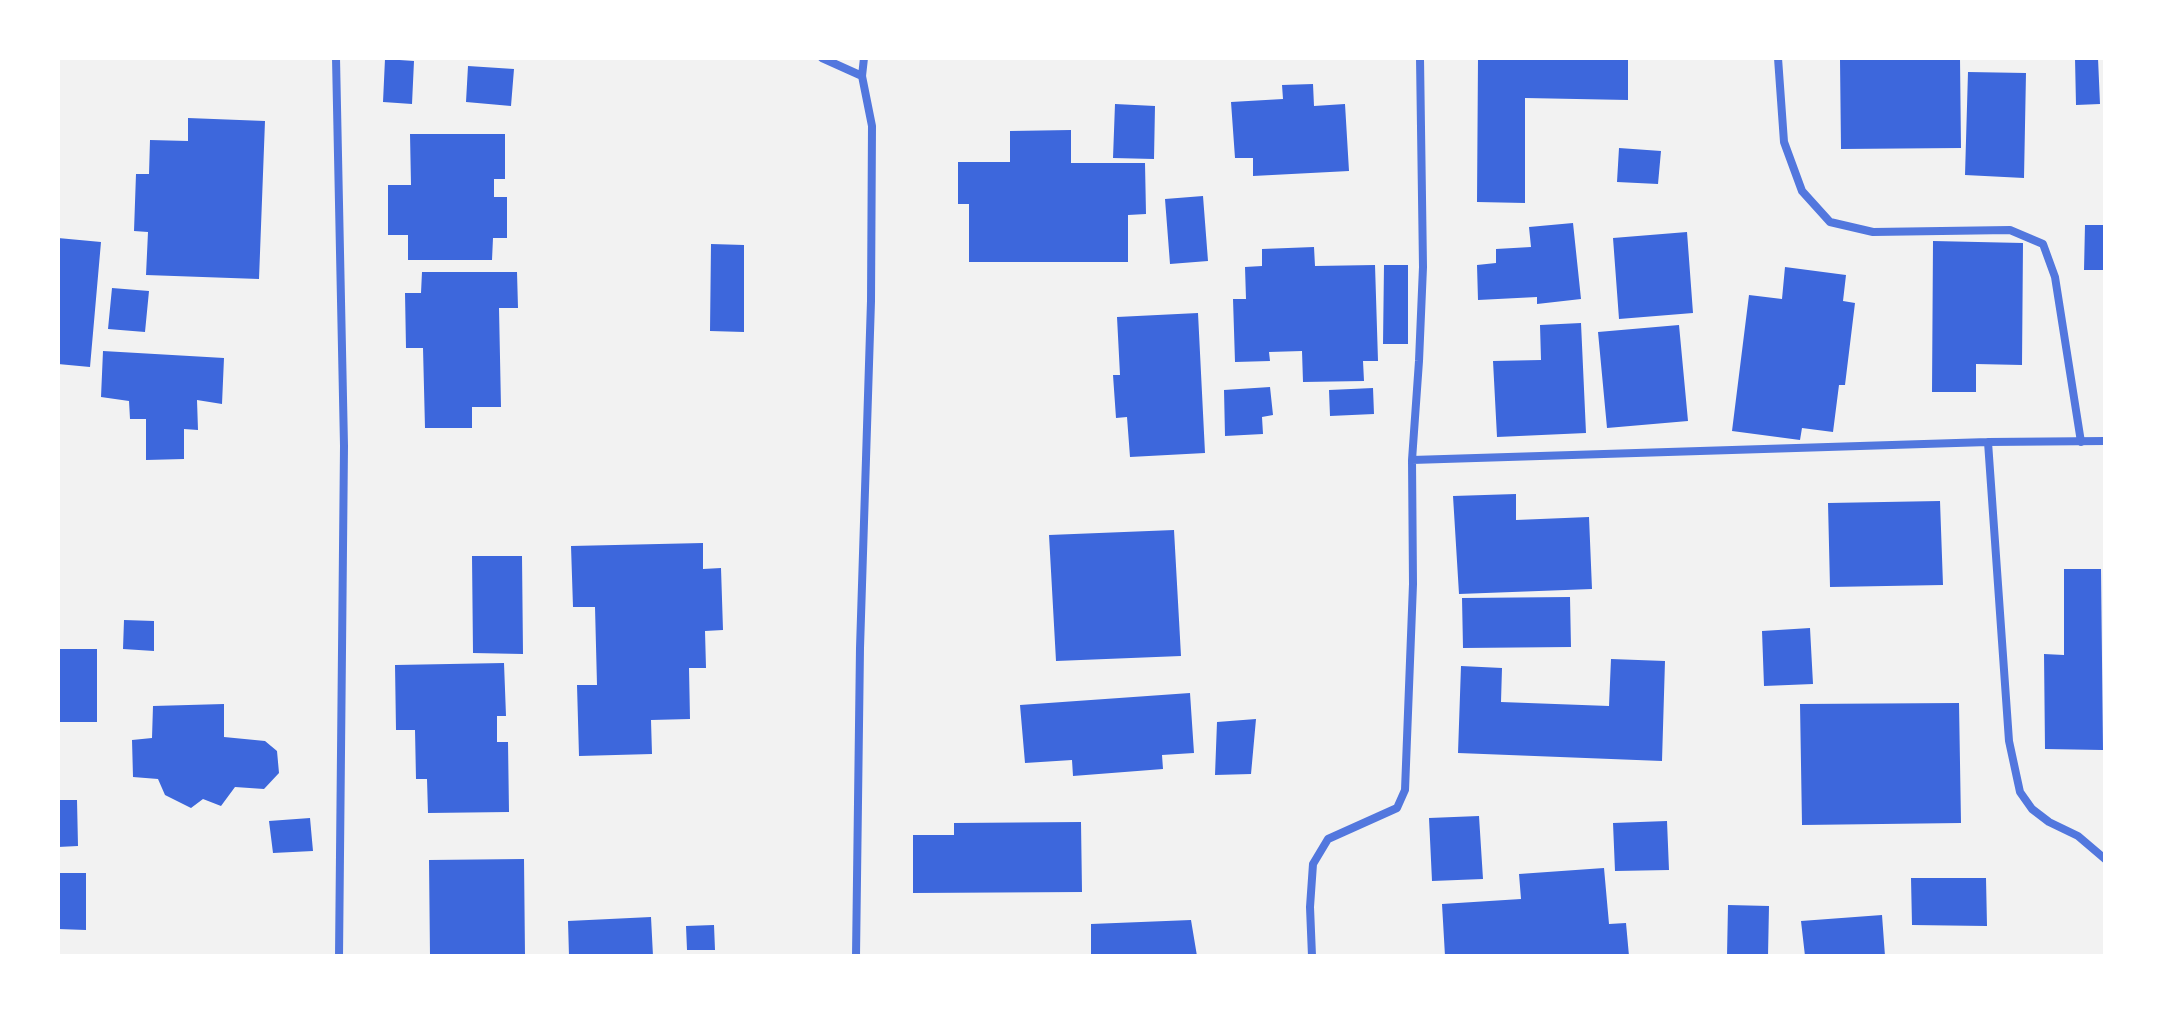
<!DOCTYPE html>
<html>
<head>
<meta charset="utf-8">
<style>
  body { margin:0 }
  #map { position:relative; width:2163px; height:1014px; overflow:hidden; background:#f2f2f2; font-family:"Source Sans 3",sans-serif }
  canvas { display:block }
  .frame { position:absolute; inset:0; border:60px solid #fff; pointer-events:none }
</style>
</head>
<body>
<div id="map">
<canvas width="2163" height="1014"></canvas>
<div class="frame"></div>
</div>
<script>
const c = document.querySelector('canvas').getContext('2d');
c.lineJoin = 'round';
function fillPath(path, color) {
  c.fillStyle = color;
  c.fill(path, 'evenodd');
}
function shape(rows) {
  const path = new Path2D();
  for (const r of rows) {
    path.moveTo(r[0], r[1]);
    for (let i = 2; i < r.length; i += 2) path.lineTo(r[i], r[i + 1]);
  }
  return path;
}
function stroke(path, color, width, dash) {
  c.strokeStyle = color;
  c.lineWidth = width;
  c.lineCap = dash ? 'butt' : 'round';
  c.setLineDash(dash || []);
  c.stroke(path);
}
fillPath(shape([
  [1478,58,1628,58,1628,100,1525,98,1525,203,1477,202],
  [2075,58,2098,58,2100,104,2076,105],
  [385,59,414,61,412,104,383,102],
  [1960,59,1961,148,1841,149,1840,60],
  [468,66,514,69,511,106,466,102],
  [1968,72,2026,73,2024,178,1965,175],
  [1313,84,1314,106,1345,104,1349,171,1253,176,1253,158,1235,158,1231,102,1283,99,1282,85],
  [1115,104,1155,106,1154,159,1113,158],
  [188,118,265,121,259,279,146,275,148,232,134,231,136,174,149,174,150,140,188,141],
  [1071,130,1071,163,1145,163,1146,214,1128,215,1128,262,969,262,969,204,958,204,958,162,1010,162,1010,131],
  [410,134,505,134,505,179,494,179,494,197,507,197,507,238,493,238,492,260,408,260,408,235,388,235,388,185,411,185],
  [1619,148,1661,151,1658,184,1617,182],
  [1203,196,1208,261,1170,264,1165,199],
  [1573,223,1581,299,1537,304,1537,297,1478,300,1477,265,1496,263,1496,249,1531,247,1529,227],
  [2085,225,2105,225,2105,270,2084,270],
  [1687,232,1693,313,1619,319,1613,238],
  [58,238,101,242,90,367,58,364],
  [1933,241,2023,243,2022,365,1976,364,1976,392,1932,392],
  [711,244,744,245,744,332,710,331],
  [1314,247,1315,266,1375,265,1378,361,1363,361,1364,381,1303,382,1302,351,1269,352,1270,361,1235,362,1233,299,1246,299,1245,267,1262,266,1262,249],
  [1384,265,1408,265,1408,344,1383,344],
  [1785,267,1846,275,1843,301,1855,303,1845,385,1839,385,1833,432,1802,428,1800,440,1732,431,1749,295,1782,299],
  [422,272,517,272,518,308,499,308,501,407,472,407,472,428,425,428,423,348,406,348,405,293,421,293],
  [112,288,149,291,145,332,108,329],
  [1198,313,1205,453,1130,457,1127,417,1116,418,1113,375,1120,375,1117,317],
  [1581,323,1586,433,1497,437,1493,361,1541,360,1540,325],
  [1679,325,1688,421,1607,428,1598,332],
  [103,351,224,358,222,404,197,400,198,430,184,429,184,459,146,460,146,419,130,419,129,401,101,397],
  [1270,387,1273,415,1262,417,1263,434,1225,436,1224,390],
  [1373,388,1374,414,1330,416,1329,390],
  [1516,494,1516,520,1589,517,1592,589,1459,594,1453,496],
  [1940,501,1943,585,1830,587,1828,503],
  [1174,530,1181,656,1056,661,1049,535],
  [703,543,703,569,721,568,723,630,705,631,706,668,689,668,690,719,651,720,652,754,579,756,577,685,597,685,595,607,573,607,571,546],
  [472,556,522,556,523,654,473,653],
  [2064,569,2101,569,2103,750,2045,749,2044,654,2064,655],
  [1570,597,1571,647,1463,648,1462,598],
  [124,620,154,621,154,651,123,649],
  [1810,628,1813,684,1764,686,1762,631],
  [58,649,97,649,97,722,58,722],
  [1611,659,1665,661,1662,761,1458,753,1461,666,1502,668,1501,702,1609,706],
  [504,663,506,716,497,716,497,742,508,742,509,812,428,813,427,779,416,779,415,730,396,730,395,665],
  [1190,693,1194,753,1162,755,1163,769,1073,776,1072,760,1025,763,1020,705],
  [1959,703,1961,823,1802,825,1800,704],
  [224,704,224,737,265,741,277,751,279,773,264,789,235,787,221,806,203,799,191,808,165,795,158,779,133,777,132,740,152,738,153,706],
  [1256,719,1251,774,1215,775,1217,722],
  [58,800,77,800,78,846,58,847],
  [1479,816,1483,879,1432,881,1429,818],
  [310,818,313,851,273,853,269,821],
  [1667,821,1669,870,1615,871,1613,823],
  [1081,822,1082,892,913,893,913,835,954,835,954,823],
  [524,859,525,956,430,956,429,860],
  [1604,868,1609,924,1626,923,1629,956,1445,956,1442,904,1521,899,1519,874],
  [58,873,86,873,86,930,58,929],
  [1911,878,1986,878,1987,926,1912,925],
  [1728,905,1769,906,1768,956,1727,956],
  [1882,915,1885,956,1805,956,1801,921],
  [651,917,653,956,569,956,568,921],
  [1191,920,1197,956,1091,956,1091,924],
  [714,925,715,950,687,950,686,926]
]), '#3d67dc');
stroke(shape([
  [336,58,344,446,339,956],
  [822,58,862,76],
  [1778,58,1784,142,1802,191,1830,222,1873,232,2010,230,2043,244,2055,277,2081,442],
  [1988,442,2009,741,2020,792,2032,809,2049,822,2078,836,2105,859],
  [1412,460,1988,442,2105,441],
  [856,956,860,648,871,301,872,126,862,76,864,58],
  [1312,956,1310,907,1313,864,1328,839,1397,808,1405,790,1413,584,1412,460,1419,361,1423,267,1420,58]
]), '#5277de', 8);
</script>
</body>
</html>
